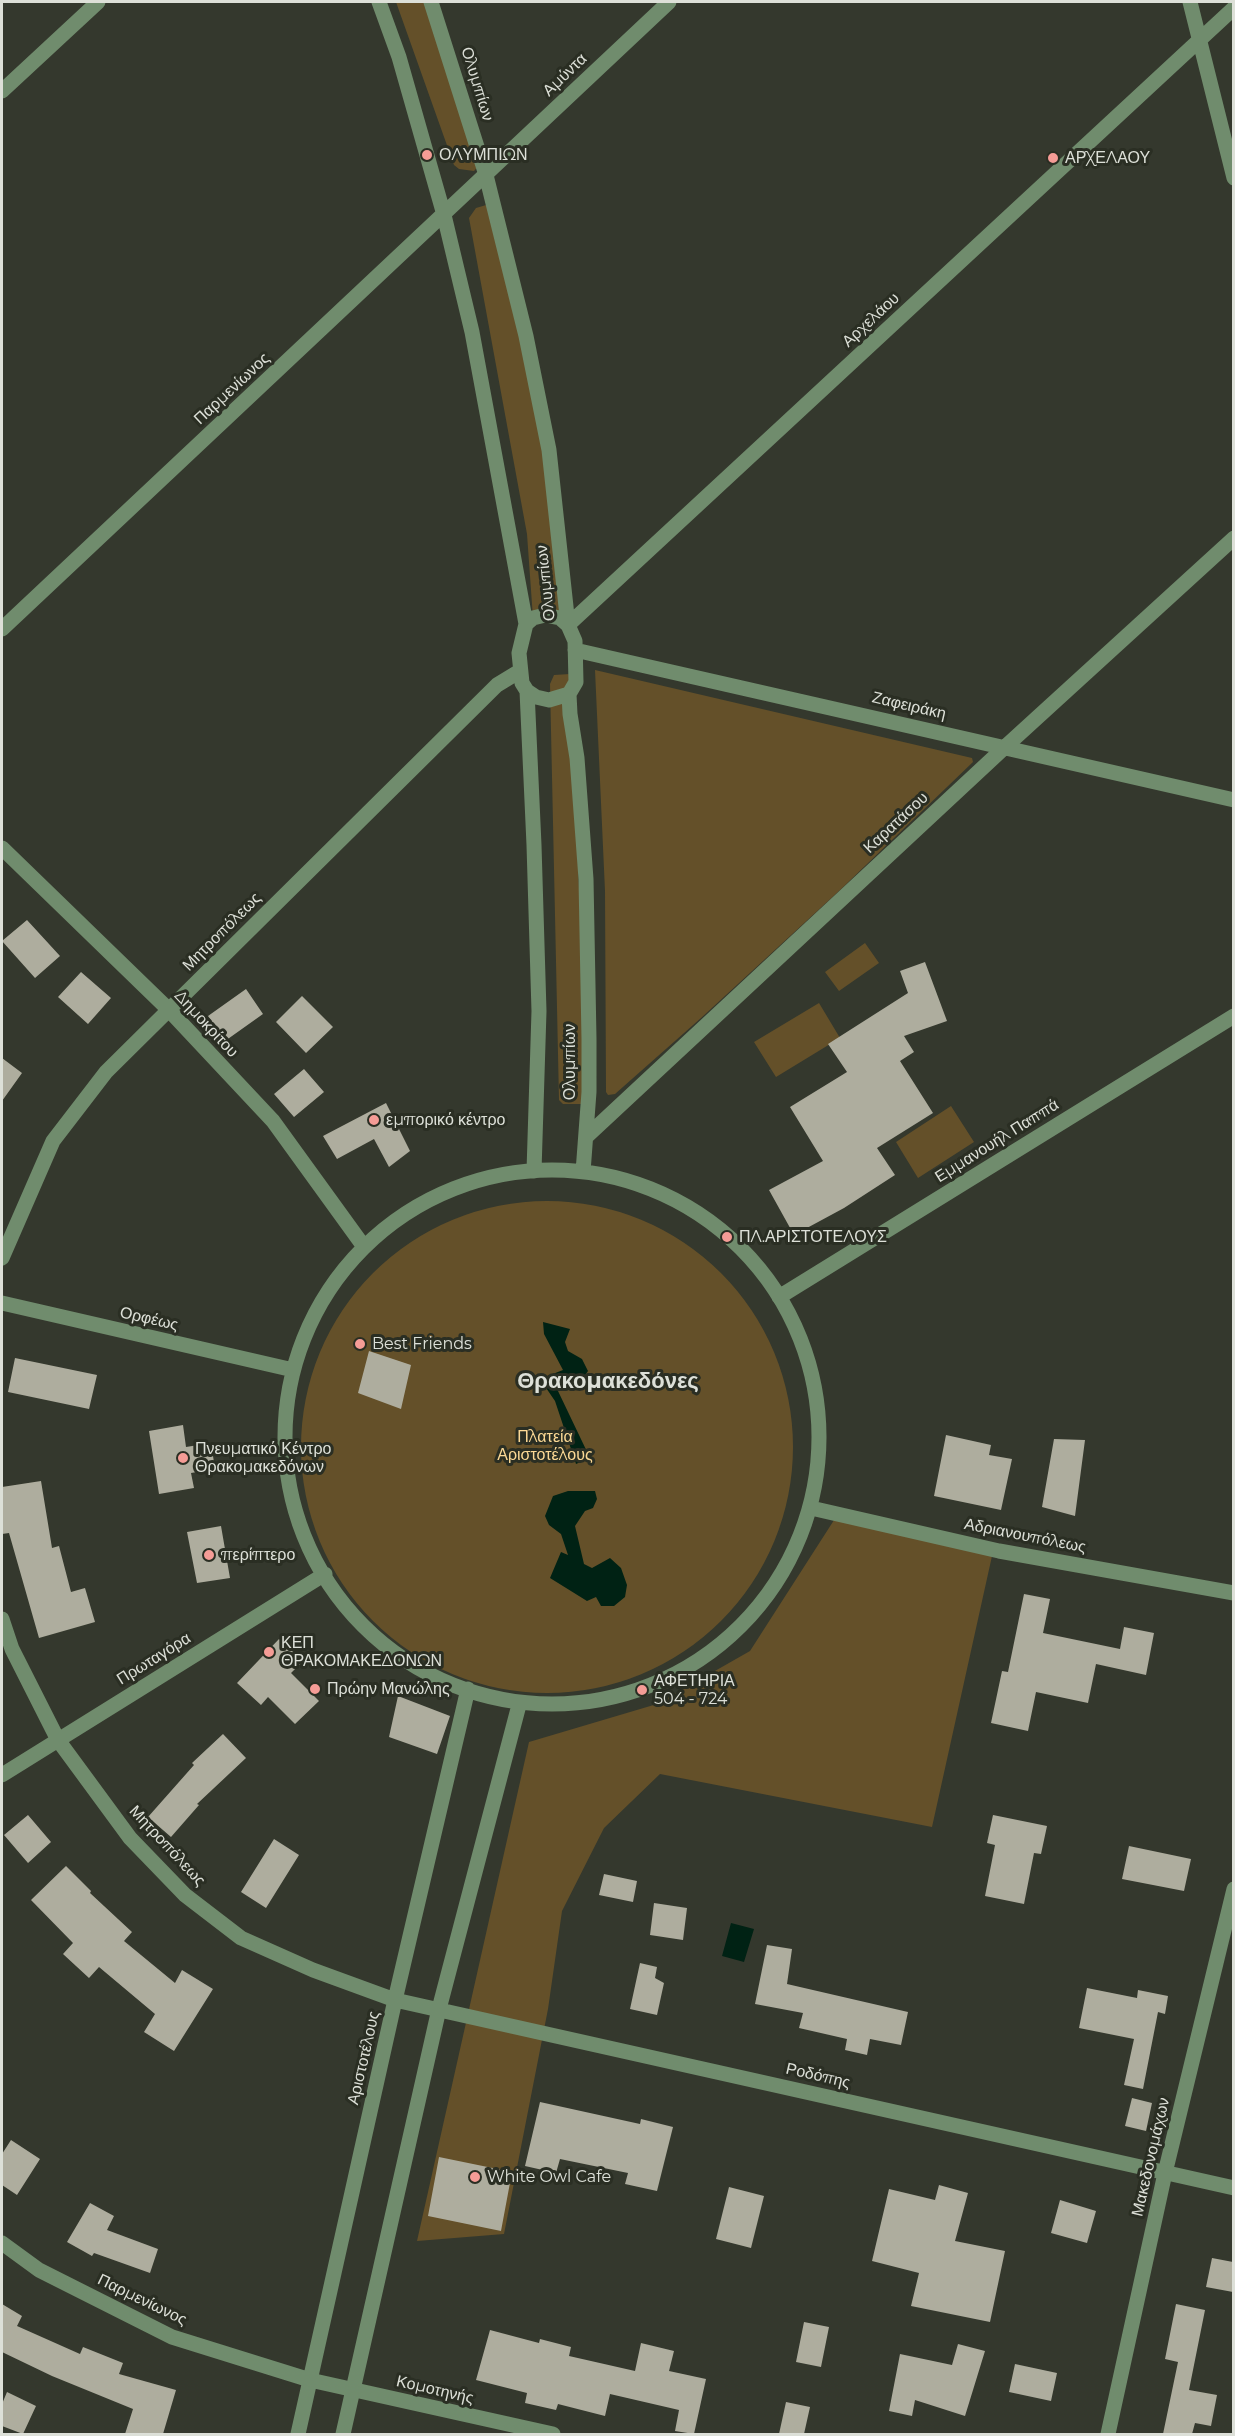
<!DOCTYPE html>
<html>
<head>
<meta charset="utf-8">
<style>
  body { margin:0 }
  #map { position:relative; width:1235px; height:2436px; overflow:hidden; background:#34382d; font-family:Montserrat,sans-serif }
  canvas { display:block }
  .frame { position:absolute; inset:0; border:3px solid #dde0d8; pointer-events:none }
</style>
</head>
<body>
<div id="map">
<canvas width="1235" height="2436"></canvas>
<div class="frame"></div>
</div>
<script>
const c = document.querySelector('canvas').getContext('2d');
c.lineJoin = 'round';
function fillPath(path, color) {
  c.fillStyle = color;
  c.fill(path, 'evenodd');
}
function shape(rows) {
  const path = new Path2D();
  for (const r of rows) {
    if (r.length === 3) {
      path.moveTo(r[0] + r[2], r[1]);
      path.arc(r[0], r[1], r[2], 0, 2 * Math.PI);
      continue;
    }
    path.moveTo(r[0], r[1]);
    for (let i = 2; i < r.length; i += 2) path.lineTo(r[i], r[i + 1]);
  }
  return path;
}
function stroke(path, color, width, dash) {
  c.strokeStyle = color;
  c.lineWidth = width;
  c.lineCap = dash ? 'butt' : 'round';
  c.setLineDash(dash || []);
  c.stroke(path);
}
function drawText(font, color, halo, rows, align = 'center') {
  c.font = font + ' Montserrat,sans-serif';
  c.lineWidth = 6;
  c.setLineDash([]);
  c.textBaseline = 'middle';
  c.strokeStyle = halo;
  c.fillStyle = color;
  for (const [text, x, y, turn = 0] of rows) {
    c.save();
    c.translate(x, y);
    c.rotate((+turn || 0) * Math.PI / 180);
    c.textAlign = isNaN(turn) ? turn : align;
    if (halo) c.strokeText(text, 0, 0);
    c.fillText(text, 0, 0);
    c.restore();
  }
}
fillPath(shape([
  [396,2,432,2,482,162,474,171,459,169,454,165],
  [493,203,533,348,568,625,533,618,527,534,469,218,476,208],
  [595,670,972,758,973,762,839,891,701,1018,615,1094,608,1095,606,1092,605,891],
  [570,674,588,1104,563,1104,559,1100,550,684,554,675],
  [865,943,879,963,839,991,825,972],
  [819,1003,840,1038,776,1077,754,1042],
  [951,1106,974,1142,918,1178,896,1142],
  [547,1447,246],
  [836,1517,992,1556,932,1827,660,1774,604,1828,562,1911,548,2009,504,2234,417,2241,529,1742,657,1704,750,1651]
]), '#645029');
fillPath(shape([
  [543,1322,570,1329,565,1342,568,1351,582,1359,588,1371,577,1387,558,1391,590,1458,576,1464,555,1401,540,1379,563,1370,544,1334],
  [568,1491,595,1491,597,1499,593,1508,585,1511,575,1526,584,1564,592,1568,610,1558,621,1568,627,1585,625,1597,614,1606,601,1606,596,1597,587,1601,550,1578,561,1552,568,1555,561,1534,549,1525,545,1516,553,1496],
  [731,1923,754,1929,744,1962,722,1956]
]), '#002214');
fillPath(shape([
  [27,920,60,956,35,978,2,941],
  [925,962,947,1021,904,1036,914,1052,900,1061,933,1113,877,1148,895,1175,844,1208,794,1235,769,1190,823,1161,790,1107,847,1072,828,1044,908,993,900,971],
  [81,972,111,998,88,1024,58,997],
  [246,989,263,1014,225,1041,208,1016],
  [302,996,333,1027,306,1053,276,1022],
  [2,1058,22,1073,2,1101],
  [304,1069,324,1092,294,1117,274,1094],
  [386,1103,410,1151,389,1167,374,1139,337,1159,323,1136],
  [369,1351,411,1365,401,1409,358,1393],
  [15,1358,97,1375,89,1409,8,1392],
  [183,1425,186,1447,211,1443,215,1469,191,1473,194,1488,159,1494,149,1431],
  [946,1435,991,1445,989,1455,1012,1459,1001,1510,934,1496],
  [1054,1439,1085,1440,1075,1516,1042,1507],
  [41,1481,52,1548,59,1546,71,1592,85,1588,95,1622,39,1638,9,1533,2,1534,2,1487],
  [221,1526,230,1578,197,1583,187,1532],
  [1024,1594,1050,1599,1043,1633,1120,1649,1124,1627,1154,1633,1146,1675,1096,1664,1088,1703,1036,1692,1028,1731,991,1723,1002,1671,1008,1672],
  [279,1639,303,1661,291,1673,319,1701,295,1724,268,1697,261,1705,237,1683],
  [398,1696,450,1716,437,1754,389,1737],
  [223,1734,246,1758,197,1804,199,1805,171,1837,148,1817,194,1765,192,1763],
  [28,1815,51,1842,28,1863,4,1835],
  [993,1815,1047,1826,1041,1854,1034,1853,1024,1904,985,1896,995,1845,987,1843],
  [274,1839,299,1855,266,1908,241,1892],
  [1129,1846,1191,1859,1184,1891,1122,1879],
  [66,1866,91,1891,90,1893,132,1932,124,1941,175,1983,182,1970,213,1989,174,2051,144,2032,155,2014,99,1967,89,1978,63,1954,73,1943,31,1900],
  [604,1874,637,1881,633,1902,599,1895],
  [654,1903,687,1908,683,1940,650,1935],
  [767,1945,792,1949,787,1984,908,2012,901,2045,870,2039,867,2055,845,2050,847,2039,799,2028,803,2013,755,2004],
  [640,1963,657,1967,655,1978,664,1983,657,2015,630,2009],
  [1087,1988,1137,1998,1138,1990,1168,1996,1165,2014,1158,2012,1143,2089,1124,2085,1134,2039,1079,2028],
  [1132,2098,1152,2103,1146,2131,1125,2126],
  [540,2102,640,2124,641,2119,673,2127,657,2191,625,2184,628,2173,560,2159,556,2173,525,2166],
  [11,2140,40,2159,17,2195,2,2185,2,2154],
  [439,2157,512,2172,501,2231,428,2216],
  [939,2185,968,2193,955,2241,1005,2251,990,2322,911,2306,919,2273,872,2261,889,2189,935,2200],
  [729,2187,764,2196,751,2248,716,2239],
  [1060,2200,1096,2211,1087,2243,1051,2233],
  [90,2203,114,2216,107,2230,158,2249,150,2273,94,2253,92,2256,67,2242],
  [1212,2258,1233,2262,1233,2292,1206,2287],
  [2,2304,22,2316,17,2326,80,2354,83,2347,123,2363,119,2374,176,2390,163,2434,125,2434,133,2409,52,2376,2,2352],
  [1176,2304,1205,2310,1189,2390,1217,2395,1211,2426,1195,2423,1192,2434,1163,2434,1178,2362,1165,2359],
  [804,2322,829,2327,821,2367,796,2362],
  [490,2330,539,2343,540,2339,571,2347,569,2356,635,2371,641,2343,674,2351,669,2371,706,2379,694,2434,675,2431,679,2410,610,2394,605,2416,558,2404,556,2410,525,2403,527,2393,476,2380],
  [958,2344,985,2351,965,2416,915,2400,912,2416,889,2411,900,2354,952,2365],
  [1015,2364,1057,2373,1051,2401,1009,2392],
  [7,2392,36,2406,23,2434,2,2426,2,2404],
  [786,2402,810,2407,804,2434,779,2434]
]), '#aead9e');
stroke(shape([
  [379,2,399,57,444,215,472,332,526,624,519,653,522,683,527,691,534,845,539,1011,534,1171],
  [431,2,486,175,526,336,549,450,568,625,575,641,576,682,569,694,570,714,577,758,586,879,589,1039,589,1092,583,1172],
  [1190,2,1234,178],
  [2,91,98,2],
  [526,624,533,618,545,615,560,618,568,625],
  [568,625,1234,8],
  [2,629,669,2],
  [575,650,1234,800],
  [527,691,536,697,549,700,569,694],
  [2,848,168,1009,273,1121,362,1244],
  [586,1137,1005,747,1234,538],
  [552,1437,267],
  [2,1258,53,1141,106,1072,497,685,520,671],
  [779,1297,1234,1016],
  [2,1303,289,1369],
  [811,1508,999,1551,1234,1593],
  [2,1619,12,1649,58,1740,130,1838,185,1895,241,1938,313,1970,395,2000,1234,2188],
  [2,1775,325,1574],
  [2,2243,39,2270,172,2337,310,2380,553,2434],
  [298,2434,395,2000,468,1689],
  [343,2434,439,2009,519,1705],
  [1108,2434,1165,2173,1234,1889]
]), '#708c6d', 15);
for (const [x, y, r, color] of [
  [427,155,6,"#f59c96"],
  [1053,158,6,"#f59c96"],
  [374,1120,6,"#f59c96"],
  [727,1237,6,"#f59c96"],
  [360,1344,6,"#f59c96"],
  [183,1458,6,"#f59c96"],
  [209,1555,6,"#f59c96"],
  [269,1652,6,"#f59c96"],
  [315,1689,6,"#f59c96"],
  [642,1690,6,"#f59c96"],
  [475,2177,6,"#f59c96"]
]) {
  const dot = new Path2D();
  dot.arc(x, y, r, 0, 2 * Math.PI);
  c.fillStyle = color;
  c.fill(dot);
  stroke(dot, '#2a2e23', 2);
}
drawText('16px', '#dde0d8', '#2a2e23', [
  ["Αμύντα",565,75,-44],
  ["Ολυμπίων",477,84,73],
  ["Αρχελάου",871,320,-43],
  ["Παρμενίωνος",232,389,-43],
  ["Ολυμπίων",546,583,-96],
  ["Ζαφειράκη",909,706,13],
  ["Καρατάσου",896,823,-43],
  ["Μητροπόλεως",222,932,-45],
  ["Δημοκρίτου",206,1024,47],
  ["Ολυμπίων",570,1062,-90],
  ["Εμμανουήλ Παππά",997,1141,-32],
  ["Ορφέως",149,1319,13],
  ["Αδριανουπόλεως",1025,1536,11],
  ["Πρωταγόρα",154,1659,-32],
  ["Μητροπόλεως",167,1846,47],
  ["Αριστοτέλους",364,2058,-77],
  ["Ροδόπης",818,2076,13],
  ["Μακεδονομάχων",1151,2157,-77],
  ["Παρμενίωνος",142,2300,26],
  ["Κομοτηνής",435,2390,13]
]);
drawText('16px', '#dde0d8', '#2a2e23', [
  ["ΟΛΥΜΠΙΩΝ",439,155],
  ["ΑΡΧΕΛΑΟΥ",1065,158],
  ["εμπορικό κέντρο",386,1120],
  ["ΠΛ.ΑΡΙΣΤΟΤΕΛΟΥΣ",739,1237],
  ["Best Friends",372,1344],
  ["Πνευματικό Κέντρο",195,1449],
  ["Θρακομακεδόνων",195,1467],
  ["περίπτερο",221,1555],
  ["ΚΕΠ",281,1643],
  ["ΘΡΑΚΟΜΑΚΕΔΟΝΩΝ",281,1661],
  ["ΑΦΕΤΗΡΙΑ",654,1681],
  ["504 - 724",654,1699],
  ["Πρώην Μανώλης",327,1689],
  ["White Owl Cafe",487,2177]
], 'left');
drawText('16px', '#fcd995', '#2a2e23', [
  ["Πλατεία",545,1437],
  ["Αριστοτέλους",545,1455]
]);
drawText('bold 22px', '#dde0d8', '#2a2e23', [
  ["Θρακομακεδόνες",608,1382]
]);
</script>
</body>
</html>
